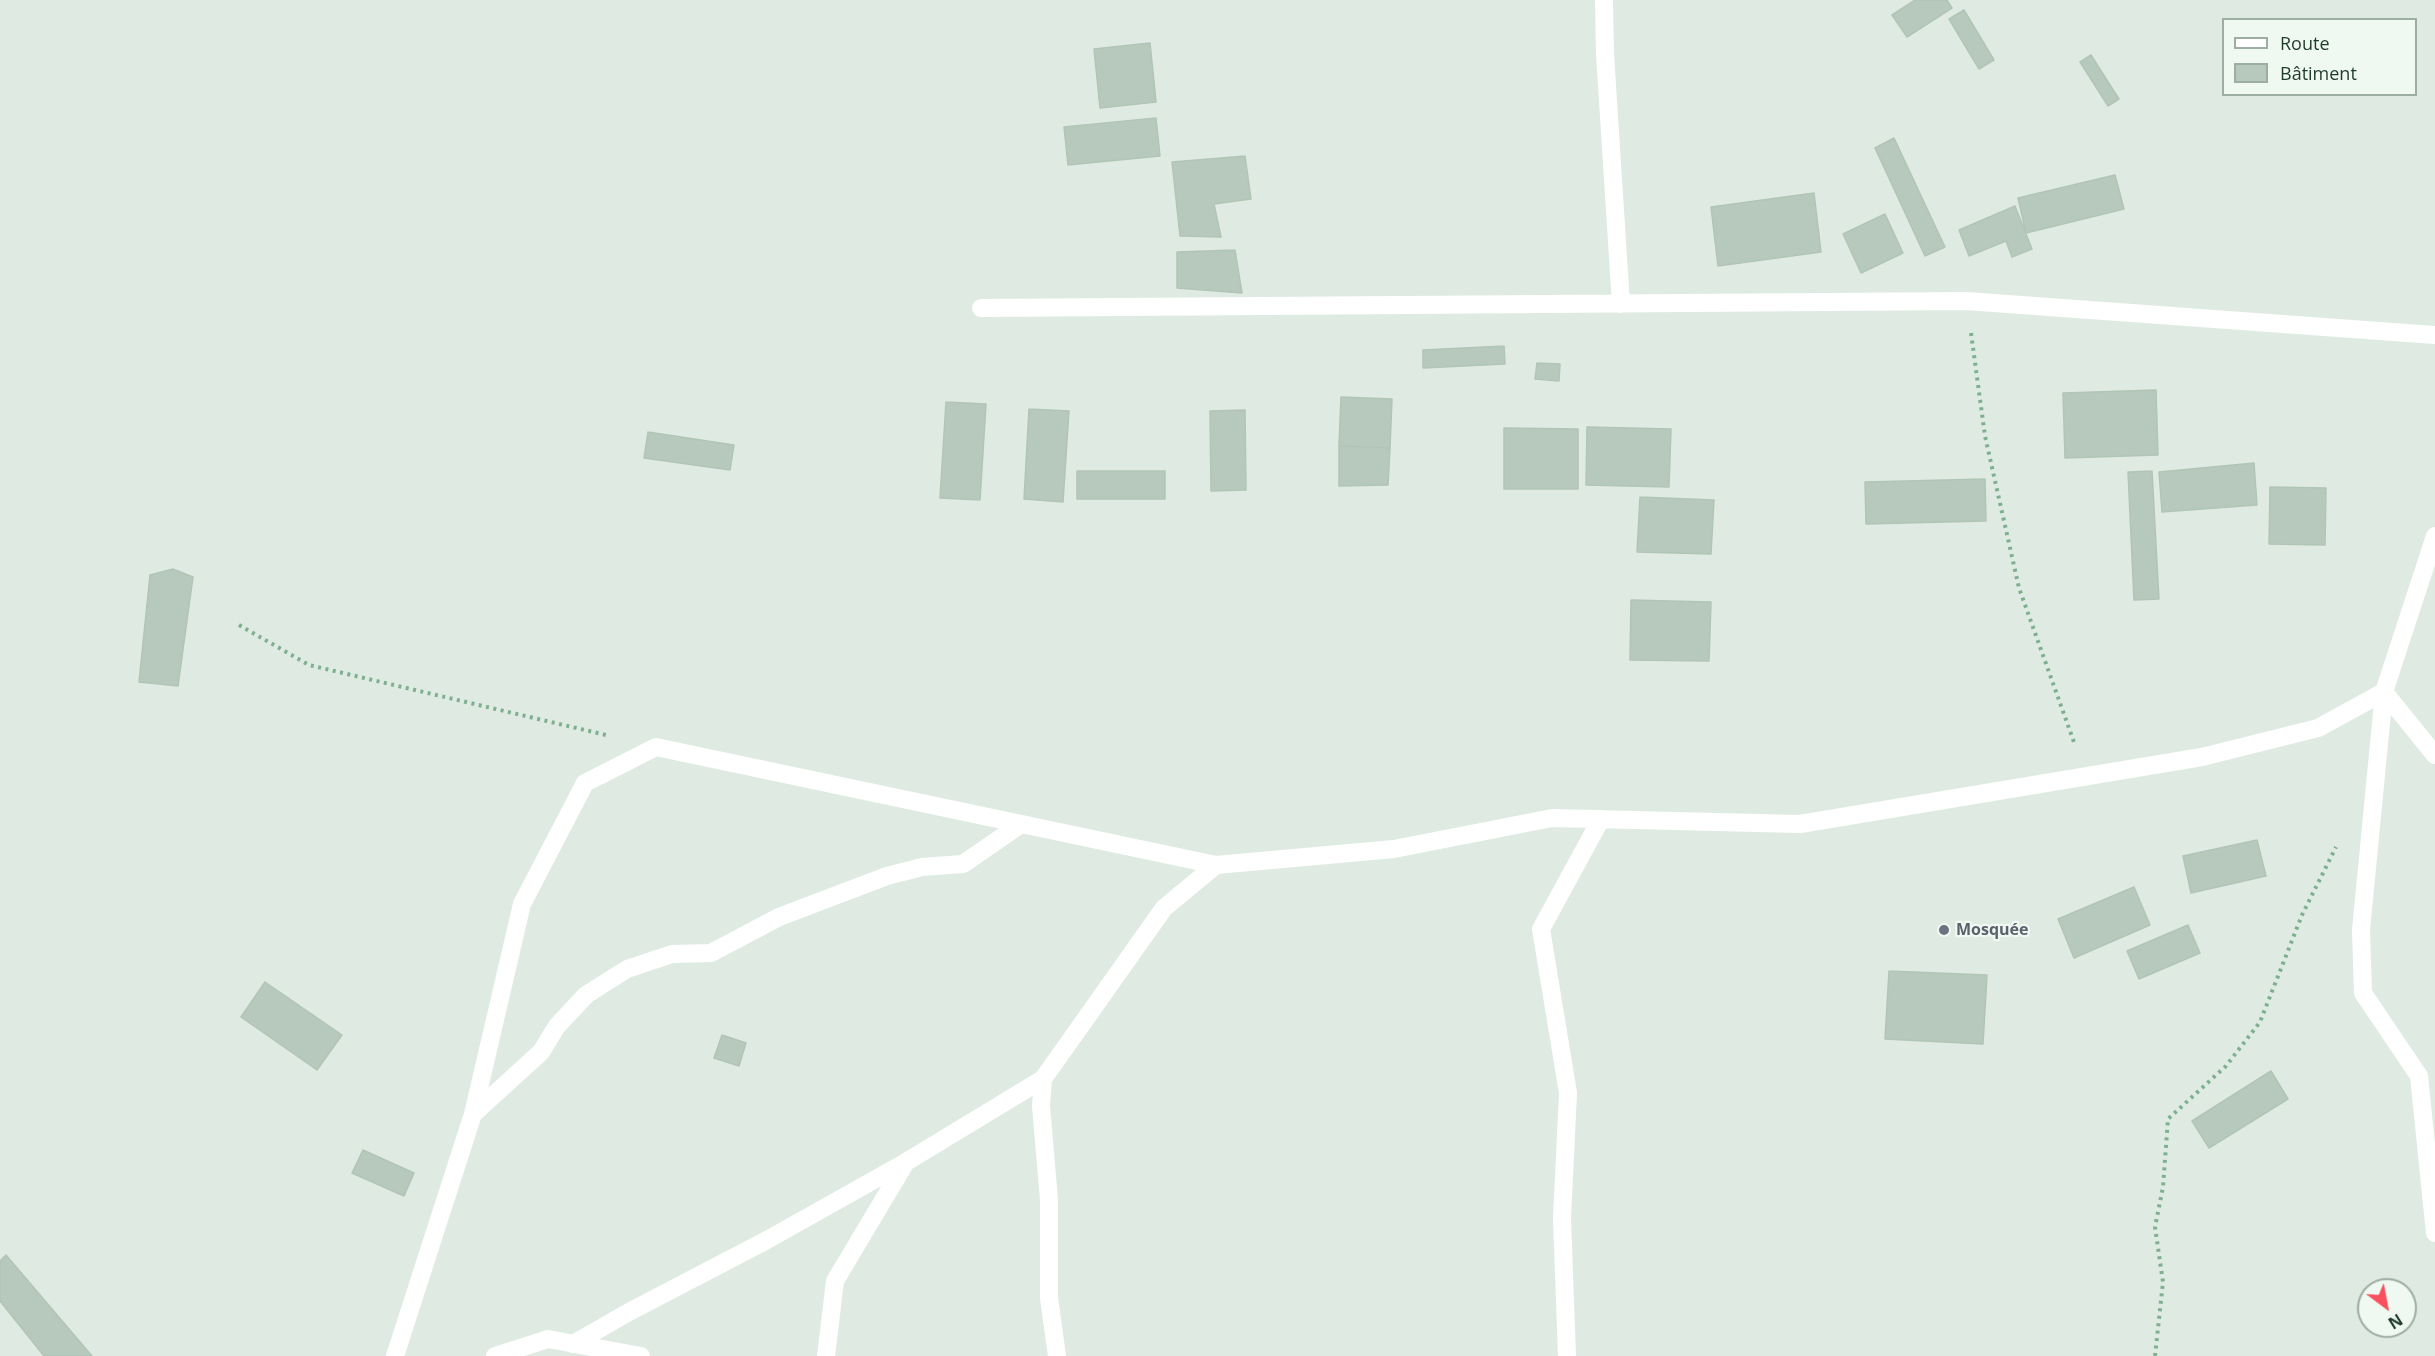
<!DOCTYPE html>
<html>
<head>
<meta charset="utf-8">
<style>
  body { margin:0 }
  #map { position:relative; width:2435px; height:1356px; overflow:hidden; background:#dfebe2; font-family:"Open Sans",sans-serif }
  canvas { display:block }
  .legend { position:absolute; left:2222px; top:18px; width:195px; height:78px; box-sizing:border-box; background:#eff8f1; border:2px solid #9cada2; margin:0; padding:8px 10px; list-style:none; font-size:18px; color:#1f3c2b }
  .legend li { display:flex; align-items:center; gap:12px; height:30px }
  .legend b { width:30px; border:2px solid #9cada2 }
  .north { position:absolute; left:2357px; top:1278px; width:60px; height:60px; box-sizing:border-box; background:#eff8f1; border:2px solid #9cada2; border-radius:50%; rotate:148deg; font-size:16px; font-weight:700; line-height:24px; text-align:center; color:#1f3c2b }
  .north::after { content:''; display:block; margin:auto; width:21px; height:27px; background:#f8505d; clip-path:polygon(50% 0,100% 100%,50% 72%,0 100%) }
</style>
</head>
<body>
<div id="map">
<canvas width="2435" height="1356"></canvas>
<ul class="legend">
<li><b style="height:8px;background:#fff"></b>Route</li>
<li><b style="height:16px;background:#b7c9bc"></b>Bâtiment</li>
</ul>
<div class="north">N</div>
</div>
<script>
const c = document.querySelector('canvas').getContext('2d');
c.lineJoin = 'round';
function fillPath(path, color) {
  c.fillStyle = color;
  c.fill(path, 'evenodd');
}
function shape(rows) {
  const path = new Path2D();
  for (const r of rows) {
    path.moveTo(r[0], r[1]);
    for (let i = 2; i < r.length; i += 2) path.lineTo(r[i], r[i + 1]);
  }
  return path;
}
function stroke(path, color, width, dash) {
  c.strokeStyle = color;
  c.lineWidth = width;
  c.lineCap = dash ? 'butt' : 'round';
  c.setLineDash(dash || []);
  c.stroke(path);
}
function drawText(font, color, halo, rows, align = 'center') {
  c.font = font + ' "Open Sans",sans-serif';
  c.lineWidth = 4.5;
  c.setLineDash([]);
  c.textBaseline = 'middle';
  c.strokeStyle = halo;
  c.fillStyle = color;
  for (const [text, x, y, turn = 0] of rows) {
    c.save();
    c.translate(x, y);
    c.rotate((+turn || 0) * Math.PI / 180);
    c.textAlign = isNaN(turn) ? turn : align;
    if (halo) c.strokeText(text, 0, 0);
    c.fillText(text, 0, 0);
    c.restore();
  }
}
const building = shape([
  [1915,0,1947,0,1952,8,1907,37,1892,15,1915,0],
  [1964,10,1994,60,1979,69,1949,19,1964,10],
  [1150,43,1156,102,1100,108,1094,49,1150,43],
  [2091,55,2119,99,2108,106,2080,62,2091,55],
  [1156,118,1160,156,1068,165,1064,127,1156,118],
  [1894,138,1945,247,1925,256,1875,148,1894,138],
  [1245,156,1251,199,1214,204,1221,237,1180,236,1172,162,1245,156],
  [2115,175,2124,209,2026,233,2018,198,2115,175],
  [1814,193,1821,252,1718,266,1711,207,1814,193],
  [2015,206,2032,249,2012,257,2006,241,1969,256,1959,230,2015,206],
  [1885,214,1903,253,1861,273,1843,234,1885,214],
  [1235,250,1242,293,1177,288,1177,252,1235,250],
  [1504,346,1505,364,1423,368,1423,350,1504,346],
  [1537,363,1560,364,1559,381,1535,379,1537,363],
  [2156,390,2158,455,2065,458,2063,393,2156,390],
  [1341,397,1392,399,1390,448,1339,446,1341,397],
  [946,402,986,404,980,500,940,498,946,402],
  [1029,409,1069,411,1063,502,1024,499,1029,409],
  [1245,410,1246,490,1211,491,1210,411,1245,410],
  [1587,427,1671,429,1669,487,1586,485,1587,427],
  [1504,428,1578,429,1578,489,1504,489,1504,428],
  [648,432,734,445,730,470,644,458,648,432],
  [1339,446,1390,448,1388,485,1339,486,1339,446],
  [2254,463,2257,505,2162,512,2159,472,2254,463],
  [1077,471,1165,471,1165,499,1077,499,1077,471],
  [2152,471,2159,599,2134,600,2128,472,2152,471],
  [1985,479,1986,521,1866,524,1865,482,1985,479],
  [2270,487,2326,488,2325,545,2269,544,2270,487],
  [1640,497,1714,500,1711,554,1637,552,1640,497],
  [173,569,193,577,178,686,139,682,150,575,173,569],
  [1631,600,1711,602,1709,661,1630,660,1631,600],
  [2257,840,2266,876,2191,893,2183,856,2257,840],
  [2134,887,2150,925,2074,958,2058,919,2134,887],
  [2188,925,2200,953,2139,979,2127,951,2188,925],
  [1889,971,1987,975,1983,1044,1885,1039,1889,971],
  [265,982,342,1035,317,1070,241,1017,265,982],
  [722,1035,746,1043,739,1066,714,1058,722,1035],
  [2271,1071,2288,1099,2209,1148,2192,1121,2271,1071],
  [363,1150,414,1173,404,1196,352,1173,363,1150],
  [6,1255,92,1356,44,1356,0,1301,0,1261,6,1255]
]);
fillPath(building, '#b7c9bc');
stroke(building, '#b1c5b6', 1.5);
stroke(shape([
  [1971,333,1985,436,2019,588,2075,745],
  [239,625,309,665,606,735],
  [2155,1356,2163,1282,2155,1227,2163,1187,2168,1119,2226,1066,2260,1022,2302,915,2336,847]
]), '#7eb090', 4, [3, 4.5]);
stroke(shape([
  [1604,0,1605,54,1621,304],
  [981,308,1966,301,2435,335],
  [2435,536,2384,692,2361,930,2363,993,2419,1076,2435,1233],
  [2384,692,2435,755],
  [1043,1079,1041,1106,1049,1200,1049,1298,1057,1356],
  [473,1114,541,1052,557,1026,586,995,627,969,672,954,711,953,779,917,887,876,922,867,963,864,1021,824],
  [573,1344,629,1312,767,1240,906,1162],
  [395,1356,473,1114,522,904,585,783,656,747,1216,865,1394,849,1552,818,1800,824,2202,757,2318,728,2384,692],
  [495,1356,548,1339,641,1356],
  [826,1356,835,1281,906,1162,1043,1079,1164,908,1216,865],
  [1567,1356,1562,1218,1568,1093,1541,929,1601,819]
]), '#fff', 18);
for (const [x, y, r, color] of [
  [1944,930,6,"#6b7280"]
]) {
  const dot = new Path2D();
  dot.arc(x, y, r, 0, 2 * Math.PI);
  c.fillStyle = color;
  c.fill(dot);
  stroke(dot, '#eff8f1', 2);
}
drawText('bold 16px', '#5b616d', '#eff8f1', [
  ["Mosquée",1956,930]
], 'left');
</script>
</body>
</html>
